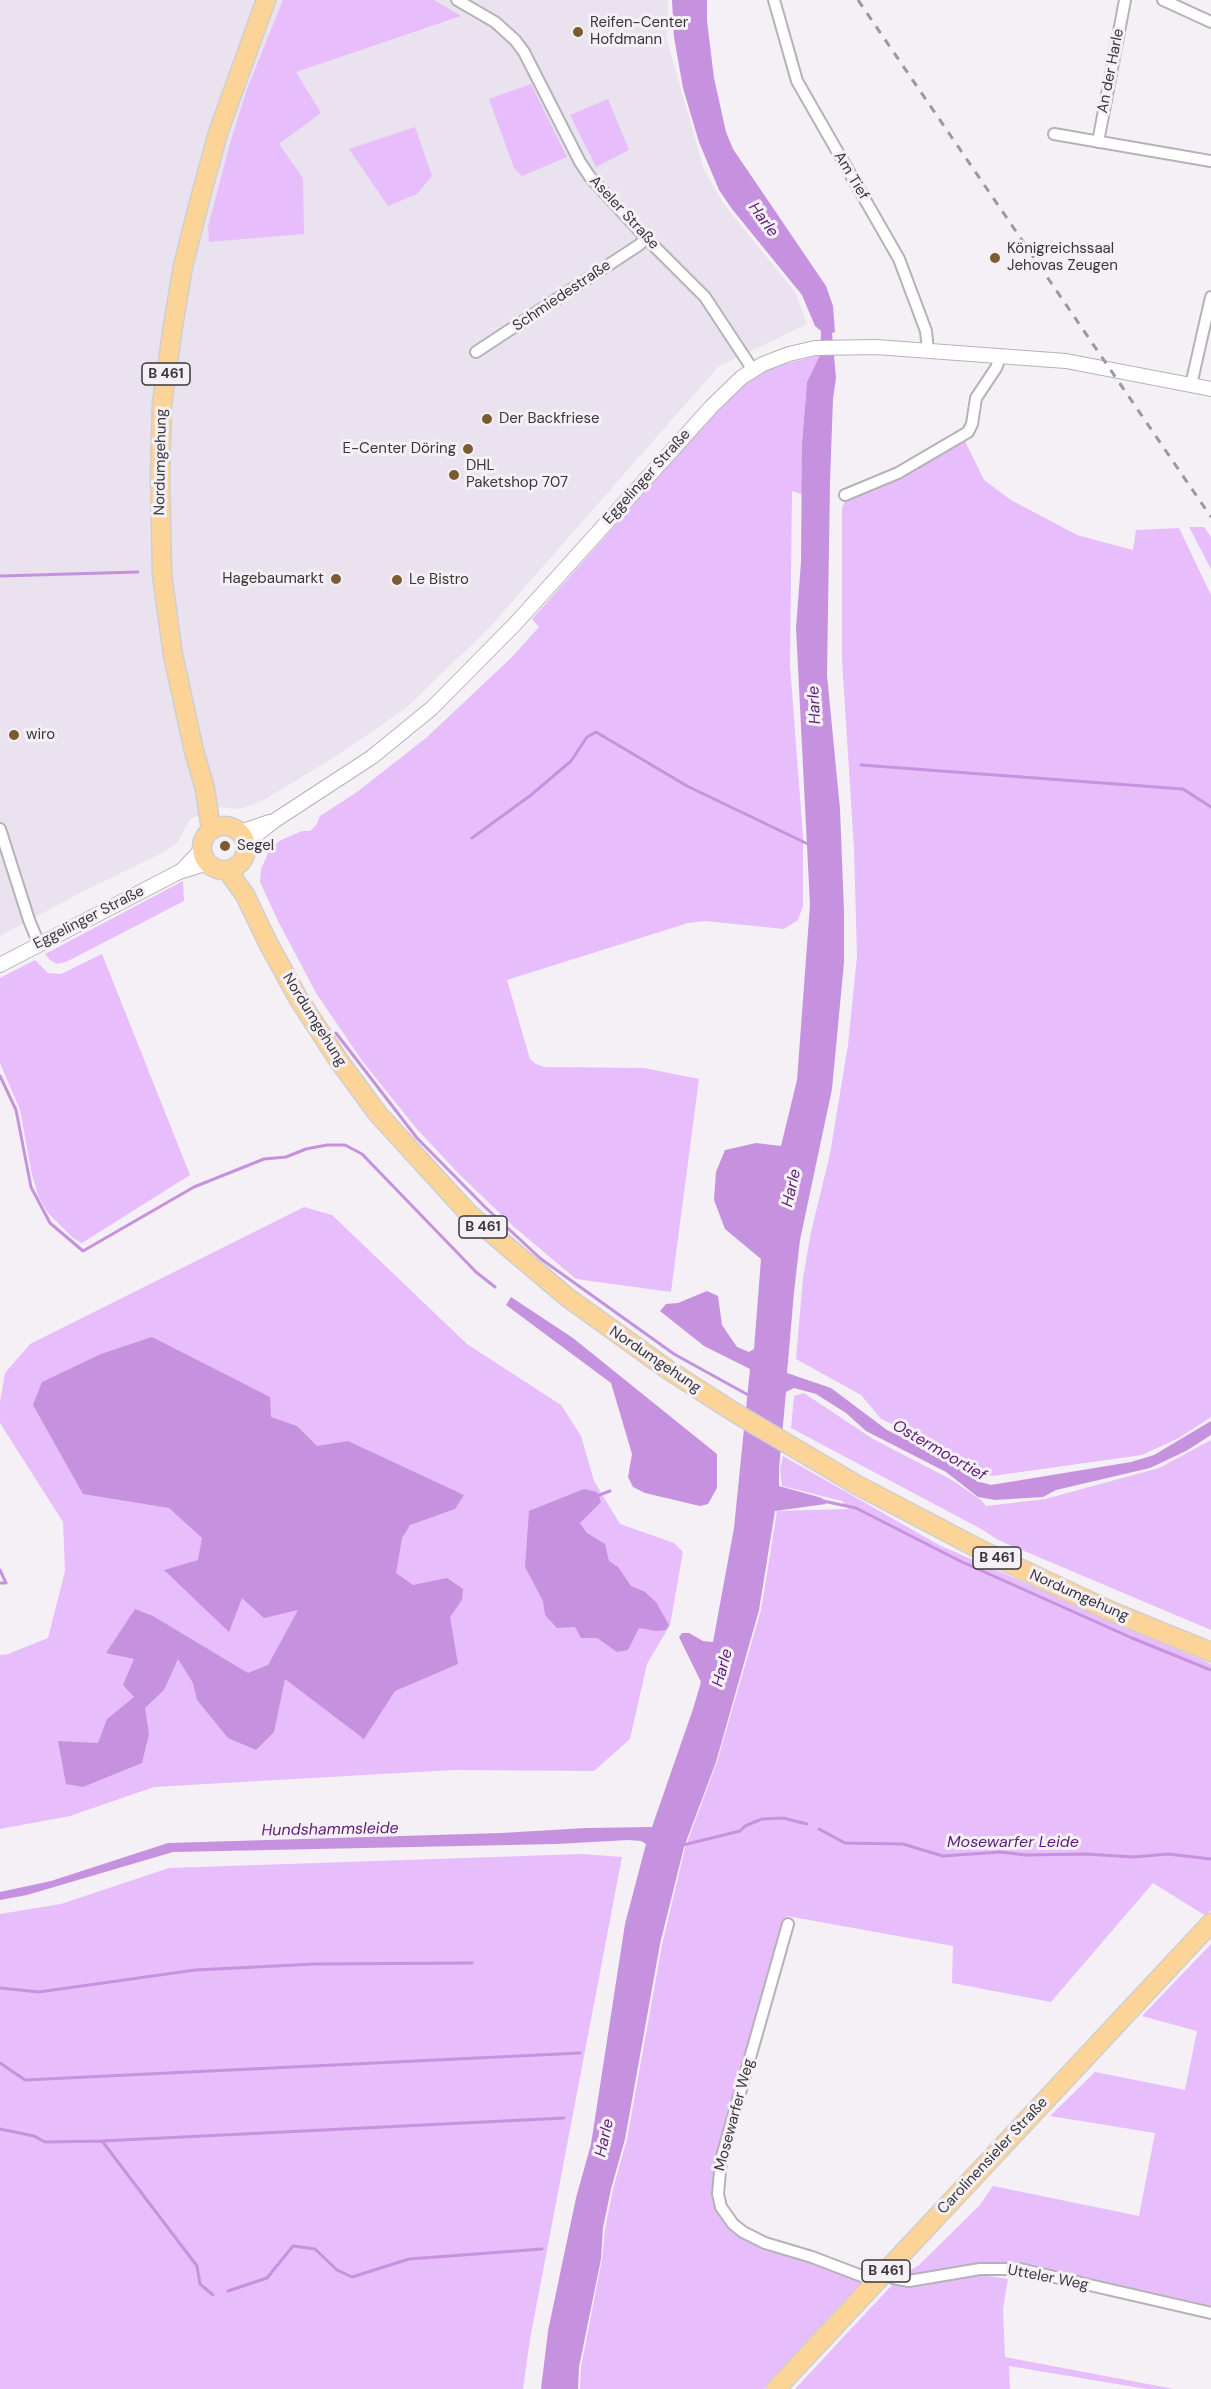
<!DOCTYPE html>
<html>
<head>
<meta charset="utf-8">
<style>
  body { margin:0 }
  canvas { display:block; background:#f4f0f6 }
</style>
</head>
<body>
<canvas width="1211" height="2389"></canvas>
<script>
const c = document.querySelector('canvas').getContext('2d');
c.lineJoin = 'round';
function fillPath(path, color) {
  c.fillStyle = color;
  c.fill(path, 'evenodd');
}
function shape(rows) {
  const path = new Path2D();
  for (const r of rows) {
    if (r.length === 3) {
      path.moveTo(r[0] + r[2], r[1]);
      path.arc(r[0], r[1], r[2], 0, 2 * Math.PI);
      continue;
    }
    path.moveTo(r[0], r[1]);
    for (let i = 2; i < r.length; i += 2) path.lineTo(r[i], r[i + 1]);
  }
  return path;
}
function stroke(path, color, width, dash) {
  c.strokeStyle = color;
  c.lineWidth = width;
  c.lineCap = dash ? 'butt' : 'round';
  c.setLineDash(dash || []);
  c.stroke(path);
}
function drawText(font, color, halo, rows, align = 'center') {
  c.font = font + ' "DM Sans",sans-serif';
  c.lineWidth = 6;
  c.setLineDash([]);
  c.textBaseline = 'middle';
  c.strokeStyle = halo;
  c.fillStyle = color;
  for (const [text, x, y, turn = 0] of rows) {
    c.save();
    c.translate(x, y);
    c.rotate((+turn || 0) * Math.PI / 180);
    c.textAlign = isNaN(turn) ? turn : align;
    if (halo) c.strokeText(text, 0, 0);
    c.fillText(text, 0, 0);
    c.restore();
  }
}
fillPath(shape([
  [0,0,668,0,667,40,704,170,723,203,795,292,807,324,718,367,490,627,406,708,338,755,262,801,240,809,221,807,190,819,178,842,166,851,84,891,0,936]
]), '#eae2ee');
fillPath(shape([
  [283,0,434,0,461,16,296,72,321,113,279,144,303,178,304,234,209,242,208,227,231,140,247,89],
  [531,84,567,157,522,176,514,168,489,99],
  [608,99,629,150,596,167,570,115],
  [415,127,432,176,417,194,388,206,349,149],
  [820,355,807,382,802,443,803,495,792,491,790,665,803,837,803,906,798,920,784,929,705,921,688,923,507,980,530,1059,536,1064,544,1067,644,1068,699,1079,671,1292,576,1279,513,1226,458,1173,416,1128,363,1062,316,993,278,921,260,882,261,869,268,853,279,841,302,831,310,831,317,824,320,816,357,792,426,738,512,657,539,627,532,619,731,395,765,369],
  [965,441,984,480,1011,500,1077,535,1133,550,1136,530,1179,528,1211,595,1211,1417,1179,1438,1142,1455,992,1476,970,1466,941,1447,881,1419,861,1395,796,1359,803,1278,811,1232,830,1154,848,1045,857,956,854,849,842,660,842,508,846,499,908,473],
  [1189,527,1204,527,1211,537,1211,569],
  [183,881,184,901,66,962,57,964,50,960,45,954],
  [102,954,190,1175,82,1243,73,1238,48,1213,39,1198,32,1175,20,1110,0,1063,0,978,35,960,48,973,61,974],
  [304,1207,332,1215,467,1344,561,1405,581,1436,594,1481,620,1524,674,1543,683,1552,670,1625,647,1664,630,1739,594,1771,453,1770,154,1787,70,1816,0,1829,0,1655,8,1654,48,1638,65,1571,63,1522,0,1423,0,1402,5,1373,30,1344],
  [804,1393,873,1439,952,1480,981,1500,986,1506,1045,1499,1159,1468,1211,1440,1211,1630,998,1540,983,1530,791,1428,794,1396],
  [783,1456,939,1545,1211,1664,1211,1910,1206,1916,1153,1883,1051,2002,952,1983,953,1946,787,1916,719,2157,717,2208,741,2235,867,2283,764,2389,580,2389,581,2367,602,2259,605,2229,613,2189,627,2139,662,1945,685,1848,717,1762,761,1610,777,1511,848,1509,842,1501,782,1486,780,1469],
  [582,1854,622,1857,530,2339,523,2389,0,2389,0,1914,61,1904,169,1868],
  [1211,1944,1211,2307,1020,2266,902,2276,919,2265,980,2205,993,2186,1139,2216,1155,2133,1050,2116,1095,2072,1185,2090,1197,2031,1142,2016],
  [981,2275,1008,2279,1003,2309,1005,2357,1174,2389,1147,2389,1009,2366,1010,2389,795,2389,892,2285,915,2286]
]), '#e7befb');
fillPath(shape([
  [672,0,707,0,707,21,714,78,726,132,733,149,826,286,833,306,835,332,832,333,836,378,833,399,830,481,827,675,840,809,844,912,844,962,832,1089,800,1240,794,1292,787,1373,831,1388,887,1430,938,1455,977,1481,991,1485,1131,1462,1154,1455,1211,1421,1211,1435,1186,1451,1150,1468,1056,1490,1043,1497,995,1500,978,1497,946,1472,866,1431,846,1413,816,1394,794,1388,786,1392,779,1469,779,1486,822,1498,826,1504,775,1511,759,1610,716,1762,684,1847,660,1944,625,2139,611,2189,603,2228,601,2259,579,2367,578,2389,541,2389,548,2331,576,2198,591,2144,625,1924,646,1844,641,1841,628,1840,557,1844,173,1852,27,1895,0,1900,0,1892,51,1881,168,1843,501,1833,586,1828,652,1827,693,1709,701,1682,679,1637,682,1633,689,1633,703,1641,713,1642,734,1528,750,1369,704,1346,660,1311,666,1304,678,1303,707,1291,718,1296,722,1325,737,1347,749,1352,754,1349,761,1259,725,1229,714,1200,716,1172,725,1150,756,1143,781,1146,797,1080,810,905,796,628,801,562,802,443,807,382,820,355,821,331,815,326,802,295,732,209,719,190,699,142,683,88,674,37],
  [511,1297,573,1338,717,1454,717,1488,708,1504,700,1506,645,1493,633,1487,628,1477,632,1454,611,1383,506,1305],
  [152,1337,270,1397,271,1417,297,1426,317,1446,348,1441,464,1495,455,1509,410,1525,402,1538,396,1573,413,1585,447,1578,463,1589,462,1600,450,1617,458,1664,395,1691,364,1739,285,1679,274,1732,256,1750,228,1738,197,1700,193,1683,178,1659,164,1690,145,1708,149,1734,142,1763,83,1787,66,1784,58,1741,98,1743,107,1719,134,1697,123,1685,134,1659,106,1653,135,1609,153,1616,248,1673,268,1665,298,1610,264,1618,242,1598,229,1632,164,1570,198,1560,202,1538,169,1508,83,1494,33,1405,42,1382,101,1354],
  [584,1489,597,1492,601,1502,580,1523,587,1533,605,1544,609,1561,618,1567,631,1586,645,1592,656,1602,669,1625,666,1630,656,1631,639,1628,628,1650,617,1652,597,1638,581,1638,575,1627,557,1628,545,1615,543,1601,525,1567,529,1511]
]), '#c692df');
stroke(shape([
  [0,576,138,572],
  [861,765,1183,789,1211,807],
  [472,838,531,795,571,761,587,737,596,732,687,786,812,846],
  [336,1033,417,1138,485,1207,541,1259,674,1354,750,1396],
  [0,1076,16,1110,31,1187,50,1223,83,1251,194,1187,264,1159,286,1157,306,1149,327,1145,345,1145,362,1154,476,1272,495,1287],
  [597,1496,610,1491],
  [823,1501,856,1508,960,1561,1132,1638,1211,1670],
  [0,1570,6,1583,0,1583],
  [819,1829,845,1843,903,1844,943,1856,1001,1852,1025,1855,1085,1854,1134,1857,1168,1854,1211,1859],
  [683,1845,740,1831,745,1826,762,1819,783,1818,807,1824],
  [0,1988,39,1992,195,1970,315,1964,472,1963],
  [0,2063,25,2080,580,2053],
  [0,2129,34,2136,45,2142,102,2141,564,2118],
  [102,2141,197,2266,200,2284,213,2295],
  [228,2291,267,2278,293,2246,315,2249,337,2270,352,2277,409,2259,542,2249]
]), '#c692df', 3);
const minor = shape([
  [457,0,495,22,515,40,524,52,580,162,590,177,646,238,705,297,753,370],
  [774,0,797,81,899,259,926,331,928,351],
  [1163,0,1211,22],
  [1054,134,1211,161],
  [1098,142,1125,0],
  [476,352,639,245,646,238],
  [1191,385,1211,297],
  [845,495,898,473,968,432,972,424,976,398,996,368,1001,355],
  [0,829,29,920,39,944],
  [788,1924,721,2160,718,2194,721,2207,733,2224,743,2232,765,2243,812,2257,867,2278,873,2284],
  [885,2271,893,2278,909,2281,980,2269,1020,2269,1211,2313]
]);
const tertiary = shape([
  [240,832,269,822],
  [246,843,274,821,372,757,432,708,516,623,712,406,742,377,763,364,789,354,815,348,876,347,1066,361,1211,389],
  [181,871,202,849],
  [0,965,179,872,208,863]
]);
const primary = shape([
  [224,848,22],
  [211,830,205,789,194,751,173,655,162,575,160,473,162,404,173,326,183,266,200,199,218,133,266,0],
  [227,870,245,895,267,941,298,998,339,1061,378,1114,469,1214,567,1297,667,1369,737,1414,857,1485,983,1551,1108,1610,1211,1652],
  [776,2389,1211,1923]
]);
stroke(minor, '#b6b2b8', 14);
stroke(tertiary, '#b6b2b8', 16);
stroke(primary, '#cfcfcf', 21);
stroke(minor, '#fff', 10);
stroke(tertiary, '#fff', 14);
stroke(primary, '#fcd498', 18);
stroke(shape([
  [858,0,1211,517]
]), '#9b999d', 3, [8, 8]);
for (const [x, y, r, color] of [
  [578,32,6,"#7a5c30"],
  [995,258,6,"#7a5c30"],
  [487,419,6,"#7a5c30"],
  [468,449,6,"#7a5c30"],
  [454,475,6,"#7a5c30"],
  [336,579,6,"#7a5c30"],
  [397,580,6,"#7a5c30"],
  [14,735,6,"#7a5c30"],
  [225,846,6,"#7a5c30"]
]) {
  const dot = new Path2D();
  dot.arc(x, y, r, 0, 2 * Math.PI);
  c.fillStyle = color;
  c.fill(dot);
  stroke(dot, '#f4f0f6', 2);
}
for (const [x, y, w] of [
  [166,374,48],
  [483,1227,48],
  [997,1558,48],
  [886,2271,48]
]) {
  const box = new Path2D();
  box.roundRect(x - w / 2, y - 11, w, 22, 4.5);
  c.fillStyle = '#f4f0f6';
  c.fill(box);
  stroke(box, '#383739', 1.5);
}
drawText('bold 14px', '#383739', null, [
  ["B 461",166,374],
  ["B 461",483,1227],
  ["B 461",997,1558],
  ["B 461",886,2271]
]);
drawText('15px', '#383739', '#f4f0f6', [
  ["Reifen-Center",590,23],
  ["Hofdmann",590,40],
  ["Königreichssaal",1007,249],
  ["Jehovas Zeugen",1007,266],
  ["Der Backfriese",499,419],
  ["E-Center Döring",456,449,"right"],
  ["DHL",466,466],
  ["Paketshop 707",466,483],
  ["Hagebaumarkt",324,579,"right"],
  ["Le Bistro",409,580],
  ["wiro",26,735],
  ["Segel",237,846]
], 'left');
drawText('15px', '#383739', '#f4f0f6', [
  ["An der Harle",1111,71,-79],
  ["Am Tief",851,176,59],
  ["Aseler Straße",624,213,47],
  ["Schmiedestraße",562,296,-34],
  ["Nordumgehung",161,462,-89],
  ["Eggelinger Straße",647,477,-48],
  ["Eggelinger Straße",89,918,-27],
  ["Nordumgehung",314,1020,58],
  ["Nordumgehung",655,1360,34],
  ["Nordumgehung",1079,1596,24],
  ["Mosewarfer Weg",735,2115,-75],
  ["Carolinensieler Straße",993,2156,-47],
  ["Utteler Weg",1048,2278,11]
]);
drawText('italic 16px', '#5d1c77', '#f4f0f6', [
  ["Harle",763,220,54],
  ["Harle",815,705,-93],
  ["Harle",792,1188,-77],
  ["Ostermoortief",939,1451,30],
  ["Harle",723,1668,-75],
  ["Hundshammsleide",330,1830,-1],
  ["Mosewarfer Leide",1013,1843],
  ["Harle",605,2138,-78]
]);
</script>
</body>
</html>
